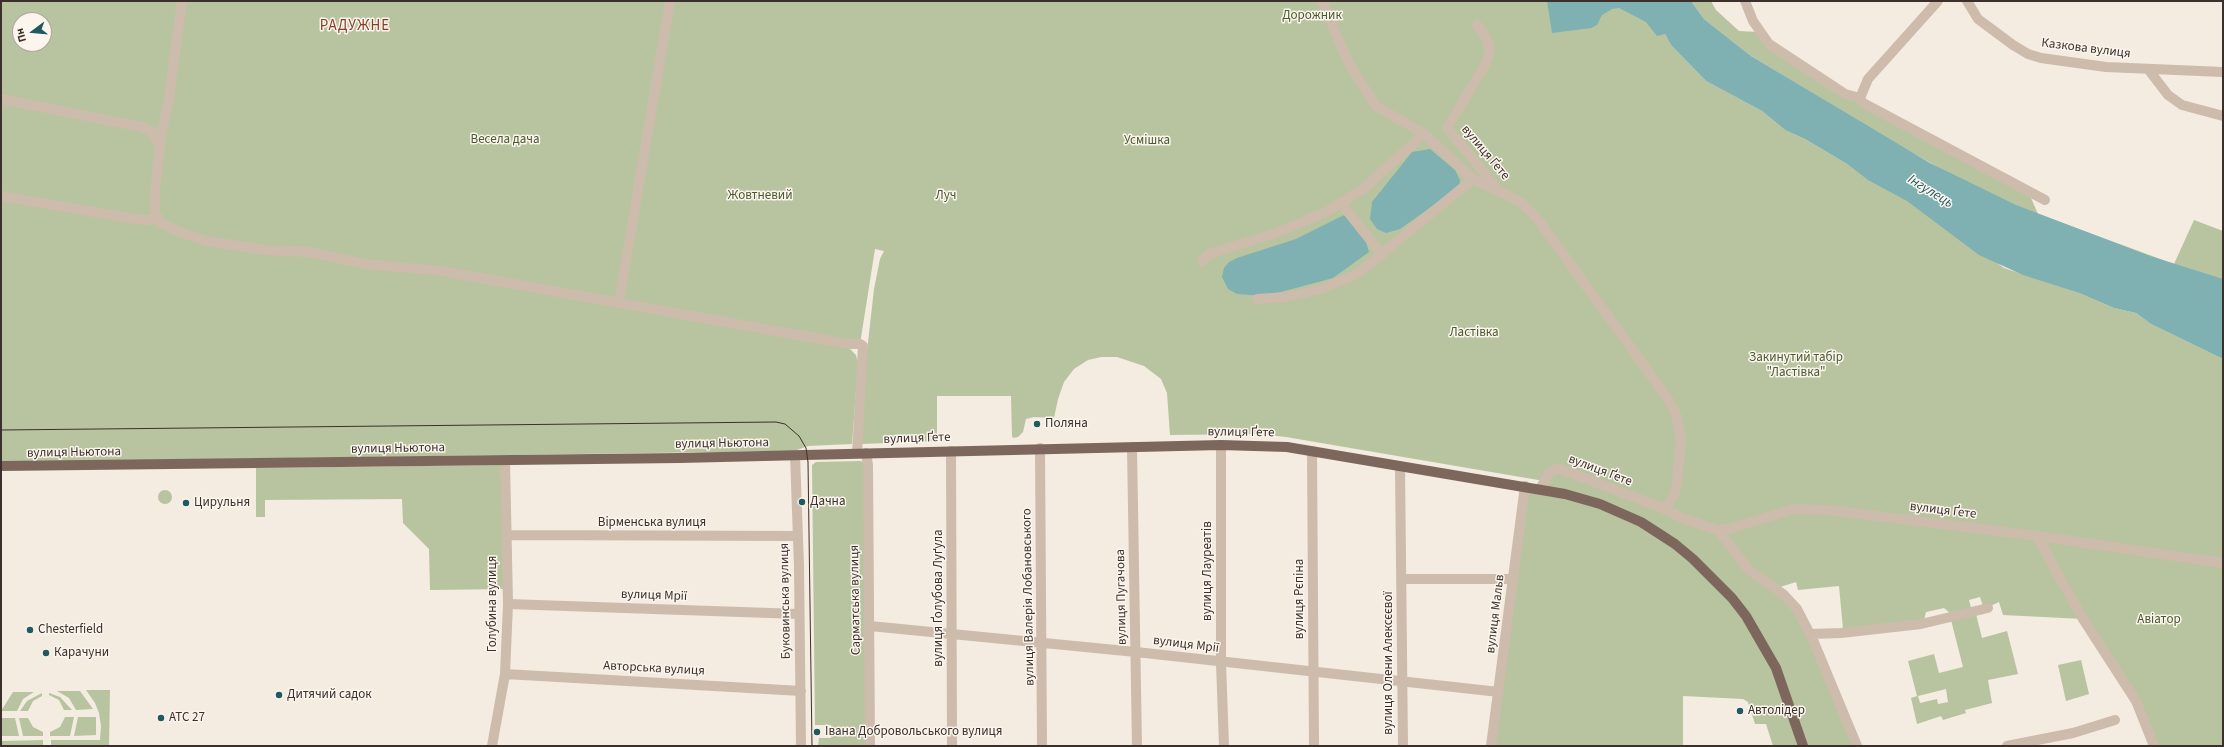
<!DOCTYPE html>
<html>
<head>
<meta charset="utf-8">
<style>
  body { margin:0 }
  #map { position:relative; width:2224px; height:747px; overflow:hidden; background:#f4ebe1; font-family:"Source Sans 3",sans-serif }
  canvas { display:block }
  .frame { position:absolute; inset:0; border:2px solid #3b302b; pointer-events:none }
  .north { position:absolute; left:12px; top:12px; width:40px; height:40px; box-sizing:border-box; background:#fbf5ee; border:1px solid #aea6a0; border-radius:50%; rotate:254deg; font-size:11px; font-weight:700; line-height:16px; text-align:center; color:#3b302b }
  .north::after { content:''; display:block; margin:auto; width:14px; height:18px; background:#1f5a5e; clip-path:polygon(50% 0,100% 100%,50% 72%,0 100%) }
</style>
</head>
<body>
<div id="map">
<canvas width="2224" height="747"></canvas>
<div class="frame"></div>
<div class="north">Пн</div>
</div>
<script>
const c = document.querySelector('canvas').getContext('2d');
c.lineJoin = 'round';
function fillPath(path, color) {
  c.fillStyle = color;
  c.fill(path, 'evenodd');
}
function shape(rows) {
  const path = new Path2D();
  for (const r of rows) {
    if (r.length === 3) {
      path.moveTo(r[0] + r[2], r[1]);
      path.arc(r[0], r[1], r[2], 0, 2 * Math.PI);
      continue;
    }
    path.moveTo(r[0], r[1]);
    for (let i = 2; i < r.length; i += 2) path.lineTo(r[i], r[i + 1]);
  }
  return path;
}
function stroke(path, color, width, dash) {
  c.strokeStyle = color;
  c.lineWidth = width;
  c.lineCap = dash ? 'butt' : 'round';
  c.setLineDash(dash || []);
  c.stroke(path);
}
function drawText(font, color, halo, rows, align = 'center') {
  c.font = font + ' "Source Sans 3",sans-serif';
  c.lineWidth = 3;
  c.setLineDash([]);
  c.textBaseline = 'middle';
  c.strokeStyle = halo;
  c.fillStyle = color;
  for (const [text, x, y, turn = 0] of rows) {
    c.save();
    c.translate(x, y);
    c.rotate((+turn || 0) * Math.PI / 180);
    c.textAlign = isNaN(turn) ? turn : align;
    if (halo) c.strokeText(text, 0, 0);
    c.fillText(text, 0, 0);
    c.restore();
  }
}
fillPath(shape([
  [1,1,1647,1,1671,45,1706,81,1762,111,1785,130,1805,139,1847,164,1866,178,1904,194,2004,268,2079,293,2114,308,2136,313,2151,324,2223,359,2223,746,2154,746,2151,736,2083,619,2003,615,1999,602,1984,609,1980,597,1969,600,1971,608,1951,614,1944,608,1926,612,1924,620,1843,629,1839,586,1798,590,1796,582,1777,588,1791,601,1857,746,1773,746,1766,724,1755,724,1748,702,1743,699,1683,696,1683,746,1491,746,1525,486,1540,489,1544,481,1286,437,1258,434,1170,435,1167,393,1161,379,1144,366,1117,357,1101,357,1088,360,1074,369,1064,382,1058,399,1054,418,1034,417,1026,419,1023,432,1018,437,1013,438,1012,436,1011,396,937,396,937,441,862,444,861,405,874,289,880,259,884,251,875,249,860,344,848,347,856,355,858,364,852,444,808,446,794,451,1,462],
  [20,20,44,20,44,44,20,44],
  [1691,1,1711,1,1716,10,1739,31,1759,32,1817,75,2028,191,2038,214,2174,264,2194,220,2223,231,2223,309,2089,252,1888,139,1751,56,1704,19],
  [860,461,864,462,867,746,818,746,819,738,831,738,831,725,815,725,812,465,816,462],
  [505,465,508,589,430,590,429,549,403,523,402,499,265,500,265,517,256,517,256,468],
  [165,497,7],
  [1976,614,1982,638,2007,631,2018,674,1988,680,1992,703,1965,710,1966,713,1943,720,1941,716,1917,724,1911,698,1917,696,1908,661,1934,654,1939,673,1963,667,1951,620],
  [1946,689,1948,702,1938,704,1937,699,1920,703,1918,696],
  [2081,660,2089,694,2066,701,2058,665],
  [86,690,110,690,109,746,51,746,51,740,100,740,101,726,99,713,95,703],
  [57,691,80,691,93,709,76,710,69,698],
  [13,692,34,692,23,699,17,711,1,711],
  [42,693,42,696,33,701,28,711,20,711,27,701],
  [49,693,60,697,72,710,64,710,59,700,49,695],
  [65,717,74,717,70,736,50,736,50,732,60,727],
  [78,717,96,717,96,735,74,736],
  [1,718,15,718,19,736,1,736],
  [19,718,28,718,33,727,43,732,43,736,23,736],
  [43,740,43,746,1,746,1,741]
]), '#b8c4a0');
fillPath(shape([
  [1547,1,1691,1,1704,19,1751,56,1930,163,2016,205,2150,256,2223,279,2223,359,2151,324,2136,313,2114,308,2079,293,2023,275,1979,255,1907,201,1868,180,1847,164,1805,139,1785,130,1762,111,1706,81,1671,45,1665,34,1657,36,1646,22,1619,8,1612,9,1602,15,1597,25,1591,28,1552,33],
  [1430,149,1455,170,1460,180,1459,187,1400,229,1386,233,1377,229,1370,219,1372,202,1412,152],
  [1344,215,1366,242,1369,252,1333,278,1266,296,1237,294,1228,289,1222,277,1224,268,1229,262,1237,258,1296,239]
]), '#7fb0b2');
stroke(shape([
  [182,1,168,104,161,135,155,191,155,213,161,223,180,232,206,241,265,250,309,252,365,264,442,271,848,344,860,344,863,346,857,453],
  [1322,1,1349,64,1376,106,1423,133,1473,179,1496,190],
  [1745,1,1753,21,1769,44,1845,94,1860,98,1868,79,1938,1],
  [1967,1,1978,19,2013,45,2028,54,2041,58,2106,67,2223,72],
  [1477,25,1487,39,1490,51,1486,63,1448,126,1448,129,1499,191,1520,202,1536,217,1666,396,1676,414,1681,438,1677,483,1674,495,1665,509],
  [2148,69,2168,95,2182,105,2223,116],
  [1860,98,1863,103,2045,200],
  [1,99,142,127,153,133,160,146],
  [1,196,136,219,148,220,158,218],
  [1382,255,1341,203,1364,188,1413,144,1423,133],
  [1202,261,1209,254,1276,233,1326,212,1341,203],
  [1257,299,1286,297,1321,289,1357,274,1473,179],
  [619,302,670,1],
  [1221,445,1221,663,1224,746],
  [1132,447,1137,746],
  [1040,448,1042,746],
  [951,451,952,746],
  [1312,451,1314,746],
  [866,453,868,465,870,746],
  [795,455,799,566,801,746],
  [1400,467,1403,746],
  [1540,489,1549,473,1558,468,1665,509,1684,519,1718,530,1729,529,1793,509,1828,510,2031,535,2223,563],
  [1718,530,1749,570,1783,594,1797,609,1813,640,1857,746],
  [507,535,797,536],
  [2037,537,2083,619,2136,701,2154,746],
  [1402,579,1513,579],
  [508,604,799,614],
  [870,626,1136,652,1499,692],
  [1811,634,1841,633,1921,624,1988,608],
  [505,674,801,691],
  [492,746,505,674,508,604,505,461],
  [1491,746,1525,486],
  [2007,746,2073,733,2115,720]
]), '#cdbbac', 10);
stroke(shape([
  [1,466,680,458,1221,445,1287,447,1565,494,1600,504,1641,522,1675,544,1693,559,1732,598,1746,616,1776,668,1803,746]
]), '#7d675c', 10);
stroke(shape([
  [1,430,776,422,785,424,799,436,806,448,808,462,812,746]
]), '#3b302b', 1);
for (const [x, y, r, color] of [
  [1037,424,4,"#1f5a5e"],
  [802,502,4,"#1f5a5e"],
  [186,503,4,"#1f5a5e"],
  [30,630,4,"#1f5a5e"],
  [46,653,4,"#1f5a5e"],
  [279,695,4,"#1f5a5e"],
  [1740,711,4,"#1f5a5e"],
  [161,718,4,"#1f5a5e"],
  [817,732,4,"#1f5a5e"]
]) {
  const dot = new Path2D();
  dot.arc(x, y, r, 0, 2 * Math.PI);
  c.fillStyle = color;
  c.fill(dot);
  stroke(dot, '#fbf5ee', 1.5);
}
drawText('13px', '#4a5a2e', '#fbf5ee', [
  ["Дорожник",1312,16],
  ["Весела дача",505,140],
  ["Усмішка",1147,141],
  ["Жовтневий",760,196],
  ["Луч",946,196],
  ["Ластівка",1474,333],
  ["Закинутий табір",1796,358],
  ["\"Ластівка\"",1796,373],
  ["Авіатор",2159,620]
]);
drawText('13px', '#3b302b', '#fbf5ee', [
  ["Казкова вулиця",2086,49,7],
  ["вулиця Ґете",1485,153,50],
  ["вулиця Ґете",1241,433,1],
  ["вулиця Ґете",917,439,-2],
  ["вулиця Ньютона",722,444,-1],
  ["вулиця Ньютона",398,449,-1],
  ["вулиця Ньютона",74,453,-1],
  ["вулиця Ґете",1600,471,21],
  ["вулиця Ґете",1943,511,7],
  ["Вірменська вулиця",652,523],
  ["вулиця Лауреатів",1208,571,-90],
  ["вулиця Мрії",654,596,2],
  ["вулиця Валерія Лобановського",1029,597,-91],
  ["вулиця Пугачова",1122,597,-91],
  ["вулиця Ґолубова Луґула",939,598,-90],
  ["вулиця Рєпіна",1300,599,-90],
  ["Сарматська вулиця",856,600,-91],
  ["Буковинська вулиця",786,601,-91],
  ["Голубина вулиця",493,604,-90],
  ["вулиця Мальв",1496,614,-83],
  ["вулиця Мрії",1186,645,7],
  ["вулиця Олени Алексєєвої",1389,663,-90],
  ["Авторська вулиця",654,669,3]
]);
drawText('13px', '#3b302b', '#fbf5ee', [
  ["Поляна",1045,424],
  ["Дачна",810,502],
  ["Цирульня",194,503],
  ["Chesterfield",38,630],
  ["Карачуни",54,653],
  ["Дитячий садок",287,695],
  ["Автолідер",1748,711],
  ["АТС 27",169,718],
  ["Івана Добровольського вулиця",825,732]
], 'left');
drawText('italic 14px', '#1f5a5e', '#fbf5ee', [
  ["Інгулець",1930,192,32]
]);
c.letterSpacing = '1px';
drawText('15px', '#8c3b22', '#fbf5ee', [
  ["РАДУЖНЕ",355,27]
]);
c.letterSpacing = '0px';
</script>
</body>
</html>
